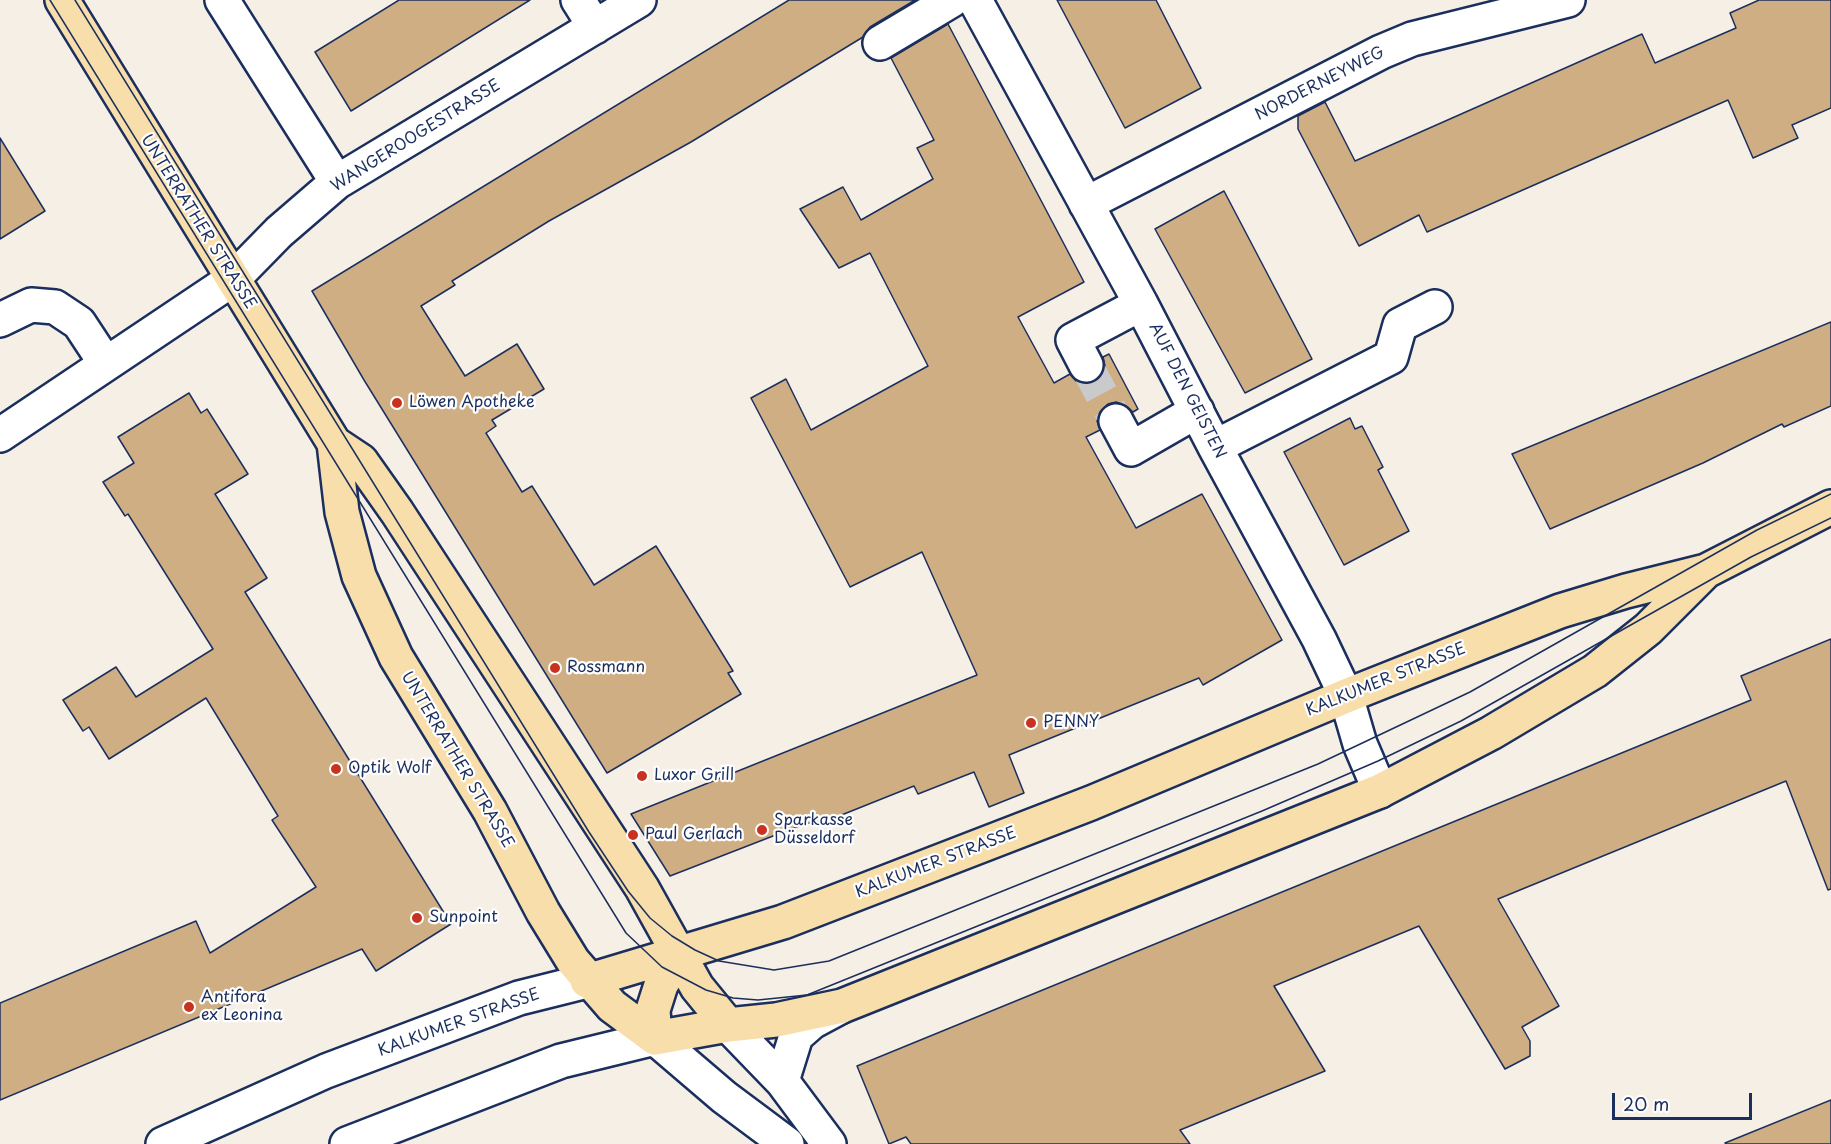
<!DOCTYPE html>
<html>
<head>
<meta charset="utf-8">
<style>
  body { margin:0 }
  #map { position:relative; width:1831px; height:1144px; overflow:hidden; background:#f6efe6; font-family:"Playpen Sans",sans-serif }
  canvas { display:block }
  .scale { position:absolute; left:1612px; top:1093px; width:140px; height:27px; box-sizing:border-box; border:3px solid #1b2f5e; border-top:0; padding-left:8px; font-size:18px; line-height:21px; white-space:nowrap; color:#1b2f5e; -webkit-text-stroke:4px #fff; paint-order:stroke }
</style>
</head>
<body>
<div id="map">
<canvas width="1831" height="1144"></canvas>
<div class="scale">20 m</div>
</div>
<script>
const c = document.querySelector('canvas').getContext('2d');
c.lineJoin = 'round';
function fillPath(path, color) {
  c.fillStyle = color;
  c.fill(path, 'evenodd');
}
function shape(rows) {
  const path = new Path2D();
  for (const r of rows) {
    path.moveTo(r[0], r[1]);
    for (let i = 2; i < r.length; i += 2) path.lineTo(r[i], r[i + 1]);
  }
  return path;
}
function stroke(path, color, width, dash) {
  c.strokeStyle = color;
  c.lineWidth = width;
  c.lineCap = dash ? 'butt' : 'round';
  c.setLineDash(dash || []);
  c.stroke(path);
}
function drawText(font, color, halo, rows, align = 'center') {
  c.font = font + ' "Playpen Sans",sans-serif';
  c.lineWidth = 4.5;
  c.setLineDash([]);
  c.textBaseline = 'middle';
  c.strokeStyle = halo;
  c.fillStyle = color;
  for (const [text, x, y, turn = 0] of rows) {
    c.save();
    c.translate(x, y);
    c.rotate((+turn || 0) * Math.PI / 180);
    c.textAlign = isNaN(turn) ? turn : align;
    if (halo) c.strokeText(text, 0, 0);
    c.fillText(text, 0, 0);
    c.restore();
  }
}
const building = shape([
  [399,0,530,0,351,111,315,52,399,0],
  [789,0,915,0,870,27,863,37,691,142,549,221,452,281,455,285,421,306,465,376,517,344,544,389,492,420,496,426,486,433,522,492,532,486,594,585,656,546,733,671,728,673,741,694,607,773,364,380,312,291,789,0],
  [1057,0,1156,0,1201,88,1125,128,1057,0],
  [1759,0,1831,0,1831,108,1792,125,1798,138,1753,158,1728,100,1427,232,1419,215,1359,246,1298,129,1298,116,1325,102,1355,161,1642,34,1655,63,1736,28,1730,13,1759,0],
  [948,24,1084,282,1018,317,1054,383,1070,374,1076,381,1085,384,1095,381,1102,375,1105,366,1103,357,1109,354,1138,409,1133,412,1125,405,1116,402,1108,404,1100,412,1097,421,1100,430,1086,437,1136,528,1202,494,1282,640,1203,685,1199,678,1009,755,1024,793,989,807,974,772,918,794,914,786,834,818,804,824,670,876,631,814,977,675,922,552,850,587,751,398,786,379,811,430,928,366,870,253,839,268,800,209,843,187,861,220,933,179,917,148,934,140,891,58,948,24],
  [0,138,45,211,0,239,0,138],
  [1224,191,1312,359,1245,393,1155,229,1224,191],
  [1831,322,1831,406,1784,427,1782,424,1703,463,1550,529,1512,454,1831,322],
  [189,393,201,413,207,409,248,474,215,494,267,578,245,592,451,924,376,971,362,949,0,1100,0,1003,196,921,210,953,316,887,272,820,278,816,206,698,109,759,89,727,83,731,63,700,116,667,136,697,213,649,128,514,125,516,103,482,134,463,118,437,189,393],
  [1350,418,1355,429,1362,426,1383,467,1378,470,1409,531,1344,565,1284,452,1350,418],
  [1831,639,1831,889,1828,890,1786,781,1498,899,1559,1006,1522,1027,1530,1041,1530,1056,1505,1069,1419,926,1274,986,1325,1071,1180,1130,1190,1144,911,1144,906,1137,889,1144,857,1066,1751,700,1741,676,1831,639],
  [1831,1100,1831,1144,1726,1144,1725,1143,1831,1100]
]);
fillPath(building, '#d0ae83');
stroke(building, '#1b2f5e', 1.5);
stroke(shape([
  [1086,365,1116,421]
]), '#cac9cb', 33, [33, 16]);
const minor = shape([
  [222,0,337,182],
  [578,0,595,27],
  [975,0,1141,304,1215,447,1319,639,1346,696,1360,744,1380,791],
  [880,43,952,0],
  [1086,204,1381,52,1412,39,1568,0],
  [0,320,31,305,55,307,79,323,106,364],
  [1086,365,1073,340,1141,304],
  [1116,421,1131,449,1197,411],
  [0,435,233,279,279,232,337,182,639,0],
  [1215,447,1391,357,1400,325,1435,307],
  [728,1025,782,1081,829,1144],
  [782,1081,796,1036,812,1022,840,1007],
  [163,1144,326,1071,519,998,587,981],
  [347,1144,561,1061,655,1038,724,1097,787,1144]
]);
const major = shape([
  [62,0,334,443,342,512,359,576,396,657,490,811,543,912,573,961,612,1006,655,1038],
  [334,443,361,461,397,512,642,888,697,987,728,1025],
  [587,981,783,922,1091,803,1346,696,1560,611,1626,591,1706,571,1831,507],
  [655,1038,728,1025,776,1020,842,1006,1380,791,1491,733,1595,671,1648,629,1706,571],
  [655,1038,653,1010,661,985,678,956]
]);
stroke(minor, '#1b2f5e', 38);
stroke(major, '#1b2f5e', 38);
stroke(minor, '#fff', 33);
stroke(major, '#f8deab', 33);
stroke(shape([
  [50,0,626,933,662,967,706,990,733,998,758,1000,807,995,1262,811,1378,761,1461,721,1751,557,1831,518],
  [75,0,589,832,628,891,650,918,672,936,695,950,719,961,774,970,829,961,1318,764,1470,692,1757,530,1831,494]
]), '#1b2f5e', 1.5);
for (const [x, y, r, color] of [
  [397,403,6,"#c8321e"],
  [555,668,6,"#c8321e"],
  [1031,723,6,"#c8321e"],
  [336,769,6,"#c8321e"],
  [642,776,6,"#c8321e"],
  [762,830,6,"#c8321e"],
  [633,835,6,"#c8321e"],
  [417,918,6,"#c8321e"],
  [189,1007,6,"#c8321e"]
]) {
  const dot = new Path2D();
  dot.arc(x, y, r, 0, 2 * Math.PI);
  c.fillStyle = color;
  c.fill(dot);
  stroke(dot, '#fff', 2);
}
drawText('16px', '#1b2f5e', '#fff', [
  ["NORDERNEYWEG",1320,84,-27],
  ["WANGEROOGESTRASSE",416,136,-32],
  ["UNTERRATHER STRASSE",198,222,58],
  ["AUF DEN GEISTEN",1187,391,63],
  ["KALKUMER STRASSE",1386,680,-22],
  ["UNTERRATHER STRASSE",457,760,59],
  ["KALKUMER STRASSE",936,863,-21],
  ["KALKUMER STRASSE",459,1023,-20]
]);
drawText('16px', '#1b2f5e', '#fff', [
  ["Löwen Apotheke",409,403],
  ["Rossmann",567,668],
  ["PENNY",1043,723],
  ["Optik Wolf",348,769],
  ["Luxor Grill",654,776],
  ["Sparkasse",774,821],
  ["Düsseldorf",774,839],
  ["Paul Gerlach",645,835],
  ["Sunpoint",429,918],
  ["Antifora",201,998],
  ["ex Leonina",201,1016]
], 'left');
</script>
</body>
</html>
